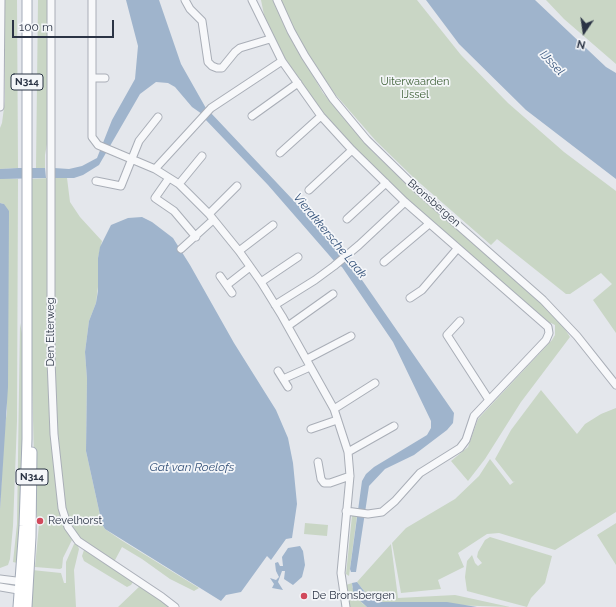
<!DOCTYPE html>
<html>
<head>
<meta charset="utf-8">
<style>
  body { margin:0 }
  #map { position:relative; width:616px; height:607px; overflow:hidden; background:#e4e7ec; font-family:Raleway,sans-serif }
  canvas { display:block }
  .north { position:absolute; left:564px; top:12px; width:40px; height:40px; -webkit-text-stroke:3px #f4f6f9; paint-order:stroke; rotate:193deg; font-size:11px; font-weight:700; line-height:16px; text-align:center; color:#2b3445 }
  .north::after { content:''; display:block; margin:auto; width:14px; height:18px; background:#2b3445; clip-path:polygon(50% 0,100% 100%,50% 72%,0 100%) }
  .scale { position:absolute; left:12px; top:20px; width:102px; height:18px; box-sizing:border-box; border:2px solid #2b3445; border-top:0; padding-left:5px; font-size:12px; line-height:14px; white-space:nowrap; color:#2b3445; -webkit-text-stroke:3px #f4f6f9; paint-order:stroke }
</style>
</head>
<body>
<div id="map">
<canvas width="616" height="607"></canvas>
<div class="north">N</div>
<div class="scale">100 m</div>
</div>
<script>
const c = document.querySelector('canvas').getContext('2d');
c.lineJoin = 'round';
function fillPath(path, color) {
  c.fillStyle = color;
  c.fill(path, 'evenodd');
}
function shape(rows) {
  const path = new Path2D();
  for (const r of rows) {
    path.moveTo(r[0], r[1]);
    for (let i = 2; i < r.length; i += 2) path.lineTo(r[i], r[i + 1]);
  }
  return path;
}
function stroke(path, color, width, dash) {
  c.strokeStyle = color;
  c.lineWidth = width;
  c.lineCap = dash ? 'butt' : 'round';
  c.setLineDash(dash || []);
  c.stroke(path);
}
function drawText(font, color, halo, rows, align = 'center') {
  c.font = font + ' Raleway,sans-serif';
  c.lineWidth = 3.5;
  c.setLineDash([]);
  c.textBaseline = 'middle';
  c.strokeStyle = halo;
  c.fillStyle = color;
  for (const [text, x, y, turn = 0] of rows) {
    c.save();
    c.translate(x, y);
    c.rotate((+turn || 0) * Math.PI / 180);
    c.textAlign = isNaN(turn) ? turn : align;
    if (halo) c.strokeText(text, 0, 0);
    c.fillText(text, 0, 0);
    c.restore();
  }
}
fillPath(shape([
  [5,0,17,0,18,168,0,169,0,128,2,123,5,100],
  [38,0,48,0,47,144,45,155,45,168,36,168],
  [261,0,273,0,290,36,323,93,364,142,377,156,527,288,563,326,570,337,521,402,485,459,468,481,451,461,468,447,478,419,552,340,555,335,555,325,551,323,547,324,413,207,336,128,322,111,286,60,265,20],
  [281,0,417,0,461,55,508,103,564,152,616,191,616,333,593,300,612,284,601,273,570,294,566,294,497,239,491,245,414,178,376,141,335,94,314,64,294,30],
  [546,0,616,0,616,64,564,19],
  [3,178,18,179,17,421,13,526,10,559,8,565,0,568,0,510,4,431,7,412,4,204,0,203,0,179],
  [49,178,48,346,67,531,72,540,63,558,62,568,60,569,35,567,39,524,41,521,37,517,35,501,32,379,32,179],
  [54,178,67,178,70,202,80,217,102,241,98,258,99,279,96,303,89,321,85,352,87,379,86,451,102,524,105,529,121,540,199,588,194,591,170,579,142,559,122,547,114,562,82,541,66,516,55,402],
  [20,323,23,339,23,395,21,504,17,563,13,562,17,524],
  [541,390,577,434,585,424,601,414,616,408,616,512,555,550,499,533,487,534,458,553,464,567,438,580,441,589,401,593,392,543,406,528,455,499,479,476,490,459,510,485,515,481,513,482,495,459,511,430],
  [352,516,357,516,349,576,346,574],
  [305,523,328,525,327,536,304,534],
  [616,523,616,565,597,535],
  [490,537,552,556,545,583,531,598,527,607,467,591,465,577,467,561,472,555,475,563,478,566,482,563,477,557,478,552,485,540],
  [74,544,77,544,79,549,74,570,76,607,29,607,32,570,61,573,64,583,66,583,66,562],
  [391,544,398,598,455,595,510,607,389,603,374,600,368,596,357,582],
  [84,550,133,582,131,585,127,587,84,561,82,556],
  [352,583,352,587,362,603,367,607,350,607,346,585],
  [140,586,157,598,170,607,118,607]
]), '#c9d6c5');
fillPath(shape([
  [126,0,159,0,181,64,207,110,202,114,192,107,175,87,168,83,156,82,140,94,99,165,83,175,74,178,54,178,54,168,69,169,82,166,97,158,112,120,135,79,138,46],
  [426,0,535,0,606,67,616,73,616,179,526,110,459,44],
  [210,112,344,254,454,413,453,423,447,430,414,455,385,469,369,486,356,572,351,572,350,569,362,481,366,474,374,467,427,435,431,428,431,421,393,342,342,267,335,262,268,185,204,118],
  [18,168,45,168,46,178,0,179,0,169],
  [0,203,4,204,9,211,8,387,0,510],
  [142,217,152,222,173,238,190,265,234,343,276,410,288,438,293,463,297,504,292,538,286,539,271,560,267,556,241,592,226,595,221,601,105,529,102,524,86,451,87,379,85,352,89,321,96,303,98,291,98,258,100,247,111,225,128,218],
  [300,546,303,551,305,565,302,577,293,585,284,579,285,571,282,571,278,582,283,590,272,588,274,584,270,578,276,580,279,577,276,571,275,563,278,562,280,566,283,566,282,557,288,548],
  [357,582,368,596,381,602,447,602,477,607,367,607,356,597,353,591,352,583]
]), '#9fb4cc');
const minor = shape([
  [51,0,51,360,54,434,62,508,68,527,78,541,162,597,175,607],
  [92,0,92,137,98,145,155,169],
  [185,0,190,9,202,21,208,62,212,66,217,68,222,68,235,52,240,48,270,39],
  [252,0,282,61,321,116,352,150,405,202,548,327,549,333,546,340,474,416,466,440,460,448,420,473,395,501,382,512,368,514,346,511],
  [277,0,291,31,305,56,333,99,367,140,417,189,543,300,577,336,616,385],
  [282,61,211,108,155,169,179,184,209,214,239,251,261,282,282,316,334,409,348,452,350,476,341,573,346,607],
  [93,78,105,78],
  [0,107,1,0],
  [252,116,298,83],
  [280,153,321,116],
  [169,178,155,198,174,211,196,237],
  [96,181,121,186,139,141,158,117],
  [179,184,202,156],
  [309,190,352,150],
  [209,214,237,186],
  [347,219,386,183],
  [181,249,213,220],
  [239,251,273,225],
  [384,262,429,224],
  [220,276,232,293],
  [261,282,298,257],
  [227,285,250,267],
  [410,298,422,290,457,249],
  [275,305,315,280,334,266,359,245,405,202],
  [460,321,447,335,489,400],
  [288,326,333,294],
  [307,359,351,336],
  [278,371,288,387],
  [283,379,310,367],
  [334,409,375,383],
  [311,429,337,420],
  [348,452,394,426],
  [318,462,321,479,324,483,330,483,350,476],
  [0,579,24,582],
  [0,587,24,591]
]);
const major = shape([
  [18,607,24,526,27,439,27,0],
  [27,607,31,537,32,452]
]);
stroke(minor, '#a9aeb7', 9);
stroke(major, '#a3abb8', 11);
stroke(minor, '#f7f8fa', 7);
stroke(major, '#fff', 9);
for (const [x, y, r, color] of [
  [40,521,4,"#d1495b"],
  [304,596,4,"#d1495b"]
]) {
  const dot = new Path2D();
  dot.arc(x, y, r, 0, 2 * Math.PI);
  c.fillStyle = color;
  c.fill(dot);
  stroke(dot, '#f4f6f9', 1.5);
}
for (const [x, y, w] of [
  [27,82,32],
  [32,477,32]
]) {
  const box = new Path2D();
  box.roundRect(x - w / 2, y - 8, w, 16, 3);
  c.fillStyle = '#f4f6f9';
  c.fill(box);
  stroke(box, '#2b3445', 1);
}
drawText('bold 10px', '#2b3445', null, [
  ["N314",27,82],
  ["N314",32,477]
]);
drawText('11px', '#3f6138', '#f4f6f9', [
  ["Uiterwaarden",415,82],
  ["IJssel",415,95]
]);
drawText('11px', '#2b3445', '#f4f6f9', [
  ["Bronsbergen",434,203,41],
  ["Den Elterweg",51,332,-90]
]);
drawText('11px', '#2b3445', '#f4f6f9', [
  ["Revelhorst",48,521],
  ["De Bronsbergen",312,596]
], 'left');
drawText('italic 12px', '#34527a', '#f4f6f9', [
  ["IJssel",552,63,47],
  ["Vierakkersche Laak",330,236,50],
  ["Gat van Roelofs",192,467]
]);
</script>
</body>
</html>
